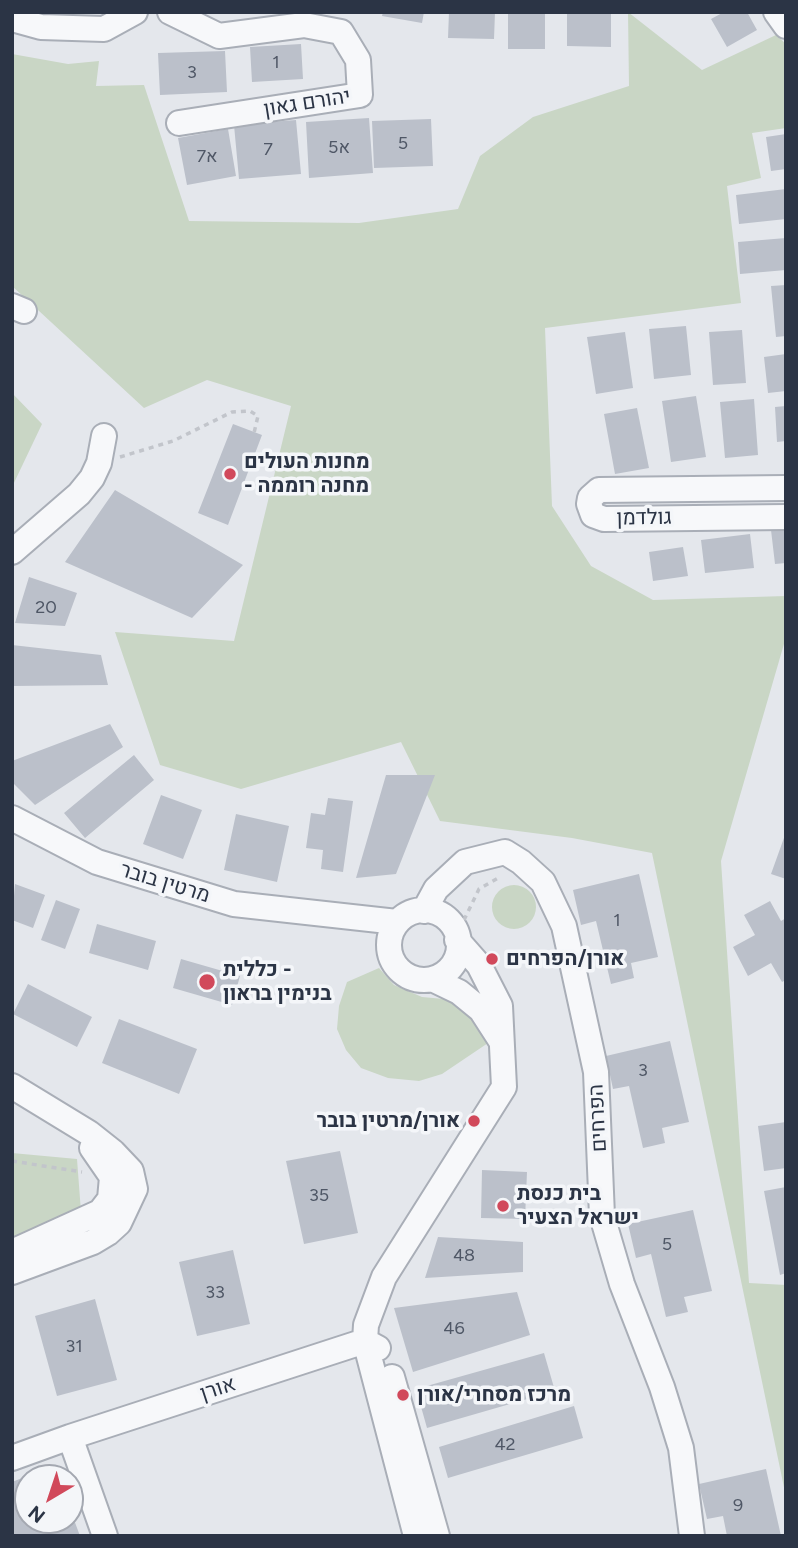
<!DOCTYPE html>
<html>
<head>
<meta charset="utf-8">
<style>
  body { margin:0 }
  #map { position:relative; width:798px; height:1548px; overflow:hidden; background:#e4e7ec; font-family:Figtree,sans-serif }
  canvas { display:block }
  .frame { position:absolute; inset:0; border:14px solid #2b3445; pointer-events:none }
  .north { position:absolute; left:14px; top:1464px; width:70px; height:70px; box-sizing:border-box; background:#f4f6f9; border:2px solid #a4a8b1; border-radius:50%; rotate:219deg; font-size:19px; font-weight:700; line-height:28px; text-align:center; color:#2b3445 }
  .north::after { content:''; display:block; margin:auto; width:24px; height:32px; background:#d1495b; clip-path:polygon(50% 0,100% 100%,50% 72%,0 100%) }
</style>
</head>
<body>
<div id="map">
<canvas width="798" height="1548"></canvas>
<div class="frame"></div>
<div class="north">N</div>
</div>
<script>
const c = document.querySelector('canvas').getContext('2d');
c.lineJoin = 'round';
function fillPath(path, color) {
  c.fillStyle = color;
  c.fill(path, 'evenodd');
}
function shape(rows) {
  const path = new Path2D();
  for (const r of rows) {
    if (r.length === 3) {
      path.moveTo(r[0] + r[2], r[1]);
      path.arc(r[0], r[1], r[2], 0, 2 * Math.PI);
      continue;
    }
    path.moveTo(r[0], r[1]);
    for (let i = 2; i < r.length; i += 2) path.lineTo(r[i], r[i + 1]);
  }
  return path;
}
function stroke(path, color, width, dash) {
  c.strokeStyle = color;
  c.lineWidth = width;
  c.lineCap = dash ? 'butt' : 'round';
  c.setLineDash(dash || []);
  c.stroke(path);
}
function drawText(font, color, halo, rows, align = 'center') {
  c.font = font + ' Figtree,Heebo,sans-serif';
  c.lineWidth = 7;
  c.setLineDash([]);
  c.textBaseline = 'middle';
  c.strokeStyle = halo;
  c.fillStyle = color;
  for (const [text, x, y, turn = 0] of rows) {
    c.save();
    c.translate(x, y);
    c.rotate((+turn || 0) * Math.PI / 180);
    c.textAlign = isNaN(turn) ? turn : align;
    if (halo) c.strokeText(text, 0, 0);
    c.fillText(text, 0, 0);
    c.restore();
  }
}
fillPath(shape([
  [628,12,702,70,776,35,786,44,786,128,752,133,761,178,727,186,741,303,545,328,552,506,591,566,653,600,786,596,786,637,721,861,749,1283,786,1285,786,1497,652,853,572,838,440,821,401,742,241,789,160,765,115,632,234,641,291,406,207,380,144,408,12,286,12,54,68,64,99,61,96,86,144,85,189,221,359,223,458,209,480,156,533,117,629,86],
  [12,393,42,424,12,487],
  [514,907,22],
  [379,968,394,985,422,997,444,999,456,1004,471,1014,491,1041,442,1074,419,1081,388,1078,361,1068,346,1050,337,1029,339,1006,347,982],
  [12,1153,77,1159,81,1212,12,1240]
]), '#c9d6c5');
fillPath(shape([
  [383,12,424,12,422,23,382,16],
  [449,12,495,12,494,39,448,38],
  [508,12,545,12,545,49,508,49],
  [567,12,611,12,611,47,567,46],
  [724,12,747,12,757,30,727,47,711,19],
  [301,44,303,79,252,82,250,47],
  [225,51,227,92,160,95,158,53],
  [369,118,373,173,309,178,306,122],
  [431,119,433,166,374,168,372,121],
  [296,120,301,174,239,179,234,125],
  [228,129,236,176,187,185,178,138],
  [786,134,786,169,771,171,766,137],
  [786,189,786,219,739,224,736,195],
  [786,238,786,270,740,274,738,242],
  [786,285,786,336,776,337,771,286],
  [686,326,691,375,654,379,649,329],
  [742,330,746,383,713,385,709,332],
  [625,332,633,388,596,394,587,337],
  [786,354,786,391,768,393,764,357],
  [696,396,706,457,671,462,662,401],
  [754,399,758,455,725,458,720,402],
  [786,406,786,441,777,442,775,407],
  [637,408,649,468,615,474,604,414],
  [233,424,262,435,228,525,198,513],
  [115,490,243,565,192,618,65,562],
  [786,529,786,563,775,564,771,530],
  [750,534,754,568,705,573,701,540],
  [683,547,688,576,653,581,649,552],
  [29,577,77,593,65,626,15,623],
  [12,645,101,655,108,685,12,686],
  [110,724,123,747,35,805,12,782,12,761],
  [134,755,154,780,85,838,64,813],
  [386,775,435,775,396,874,356,878],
  [161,795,202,810,183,859,143,844],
  [328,798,353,801,343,872,321,869,323,850,306,848,311,813,325,815],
  [236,814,289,826,277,882,224,870],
  [785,835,786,835,786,879,771,874],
  [639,874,658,957,631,963,634,978,611,984,596,921,581,925,573,890],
  [15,884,45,895,33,928,12,920],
  [56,900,80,909,65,949,41,940],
  [770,901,781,921,786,918,786,980,782,982,771,963,748,976,733,947,755,935,744,915],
  [97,924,156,941,148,970,89,953],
  [181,959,240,976,232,1005,173,988],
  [28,984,92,1017,77,1047,13,1014],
  [119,1019,197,1049,179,1094,102,1063],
  [670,1041,689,1122,662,1128,665,1143,643,1148,629,1086,613,1089,606,1056],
  [786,1122,786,1168,764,1171,758,1126],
  [340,1151,358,1233,304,1244,286,1161],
  [482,1170,527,1172,525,1219,481,1218],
  [786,1187,786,1273,780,1275,764,1191],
  [693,1210,712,1291,684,1297,688,1312,666,1317,651,1254,636,1258,628,1224],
  [438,1237,523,1242,523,1272,425,1278],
  [233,1250,250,1324,197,1336,179,1262],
  [517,1292,530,1335,413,1372,394,1308],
  [95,1299,117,1380,57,1396,35,1316],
  [544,1353,555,1391,427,1428,416,1389],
  [574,1406,583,1438,448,1478,439,1447],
  [55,1465,60,1478,28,1478,28,1520,70,1520,70,1509,80,1536,12,1536,12,1482],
  [766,1469,781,1536,727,1536,723,1516,707,1519,699,1484]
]), '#bbc0ca');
const minor = shape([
  [170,12,219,36,304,25,341,32,358,60,360,95,179,123],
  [776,12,786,26],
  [12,19,41,27,104,29,135,12],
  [12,306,24,311],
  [786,488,599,490,590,498,589,504,593,515,604,519,786,517],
  [12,552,79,494,92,478,99,463,104,436],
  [12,818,97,862,234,904,397,922],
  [424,945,35],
  [424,911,436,889,465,862,505,852,521,862,543,882,564,926,596,1072,602,1216,622,1284,662,1387,681,1448,692,1536],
  [432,979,459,992,481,1010,501,1041],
  [12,1086,89,1133,113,1152,131,1171,135,1189,119,1223,108,1233,93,1242,12,1272],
  [12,1252,100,1212,110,1199,112,1177,92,1148],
  [392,1377,437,1536],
  [12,1458,70,1437],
  [105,1536,70,1437,365,1341,378,1348],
  [416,1536,365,1341,366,1325,384,1277,504,1087,500,1006,479,965,457,940]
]);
stroke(minor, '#a9aeb7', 28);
stroke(shape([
  [120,457,173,441,232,412,250,411,258,416,254,433],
  [464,920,479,889,500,877],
  [12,1161,82,1172]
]), '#c2c5cb', 3.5, [5, 5]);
stroke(minor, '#f7f8fa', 24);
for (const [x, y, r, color] of [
  [230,474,7,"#d1495b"],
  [492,959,7,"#d1495b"],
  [207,982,9,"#d1495b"],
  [474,1121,7,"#d1495b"],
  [503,1206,7,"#d1495b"],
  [403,1395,7,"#d1495b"]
]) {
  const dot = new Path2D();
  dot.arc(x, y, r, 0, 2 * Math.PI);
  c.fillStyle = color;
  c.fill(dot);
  stroke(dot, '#f4f6f9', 2.5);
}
drawText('18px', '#4f5766', null, [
  ["1",276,63],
  ["3",192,73],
  ["5",403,144],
  ["5א",339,148],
  ["7",268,150],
  ["7א",207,157],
  ["20",46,608],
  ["1",617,921],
  ["3",643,1071],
  ["35",319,1196],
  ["5",667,1245],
  ["48",464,1256],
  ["33",215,1293],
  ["46",454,1329],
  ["31",74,1347],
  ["42",505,1445],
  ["9",738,1506]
]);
drawText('21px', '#2b3445', '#f4f6f9', [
  ["יהורם גאון",307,103,-9],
  ["גולדמן",644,518,-1],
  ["מרטין בובר",165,883,17],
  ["הפרחים",598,1118,-93],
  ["אורן",218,1389,-18]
]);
drawText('bold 21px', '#2b3445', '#f4f6f9', [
  ["מחנות העולים",244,462],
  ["- מחנה רוממה",244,486],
  ["אורן/הפרחים",506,959],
  ["כללית -",223,970],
  ["בנימין בראון",223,994],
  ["אורן/מרטין בובר",460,1121,"right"],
  ["בית כנסת",517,1194],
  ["ישראל הצעיר",517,1218],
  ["מרכז מסחרי/אורן",417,1395]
], 'left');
</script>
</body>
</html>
